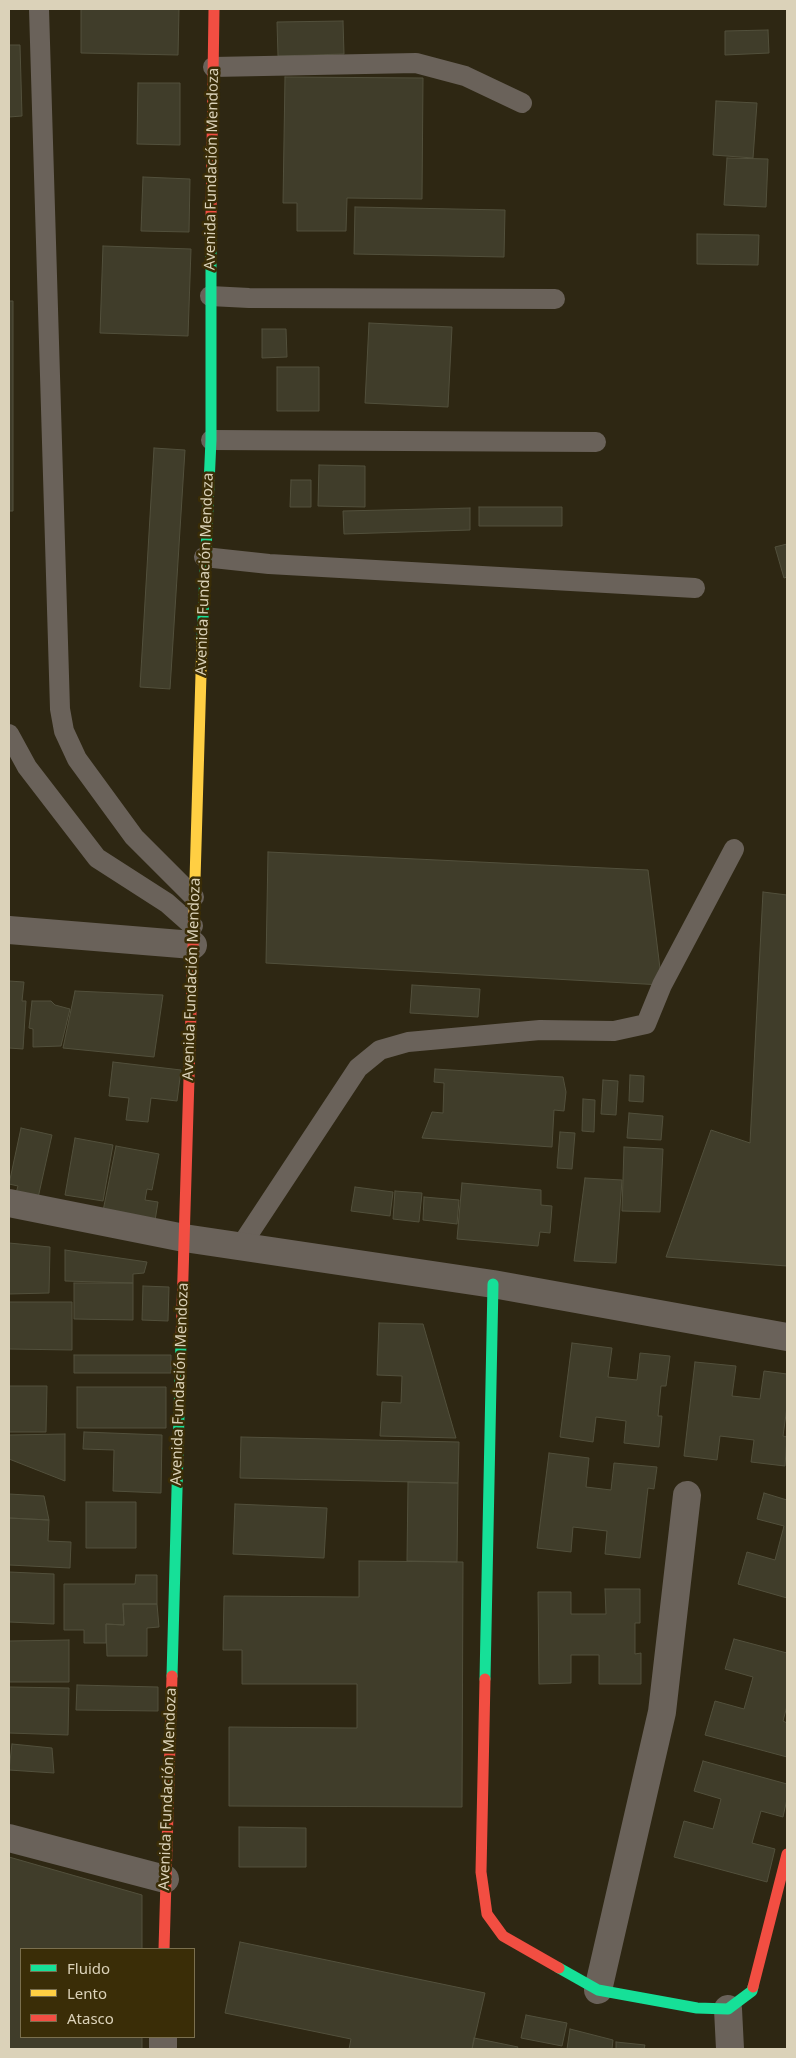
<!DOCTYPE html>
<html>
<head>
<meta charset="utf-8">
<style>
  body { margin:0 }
  #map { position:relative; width:796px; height:2058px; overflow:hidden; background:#2e2713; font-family:"Noto Sans",sans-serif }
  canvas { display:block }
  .frame { position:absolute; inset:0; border:10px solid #dbd2b9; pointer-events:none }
  .legend { position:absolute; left:20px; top:1948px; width:175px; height:90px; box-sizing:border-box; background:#3a2d07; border:1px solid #7a6f4e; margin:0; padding:6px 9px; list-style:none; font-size:15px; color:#dbd2b9 }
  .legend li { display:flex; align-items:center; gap:10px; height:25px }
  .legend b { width:25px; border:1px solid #7a6f4e }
</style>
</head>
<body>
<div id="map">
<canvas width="796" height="2058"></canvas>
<div class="frame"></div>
<ul class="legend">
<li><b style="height:6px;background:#16e098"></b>Fluido</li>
<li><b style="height:6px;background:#ffcf43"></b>Lento</li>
<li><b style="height:6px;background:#f24e42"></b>Atasco</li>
</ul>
</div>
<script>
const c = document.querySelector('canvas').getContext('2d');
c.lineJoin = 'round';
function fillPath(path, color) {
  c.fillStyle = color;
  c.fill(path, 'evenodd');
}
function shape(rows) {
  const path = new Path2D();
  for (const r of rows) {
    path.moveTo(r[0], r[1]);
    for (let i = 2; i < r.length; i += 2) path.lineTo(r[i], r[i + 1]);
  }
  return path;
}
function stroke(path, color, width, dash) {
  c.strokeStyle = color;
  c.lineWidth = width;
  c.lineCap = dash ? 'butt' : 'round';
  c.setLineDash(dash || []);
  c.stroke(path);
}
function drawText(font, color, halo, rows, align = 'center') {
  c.font = font + ' "Noto Sans",sans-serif';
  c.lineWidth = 5;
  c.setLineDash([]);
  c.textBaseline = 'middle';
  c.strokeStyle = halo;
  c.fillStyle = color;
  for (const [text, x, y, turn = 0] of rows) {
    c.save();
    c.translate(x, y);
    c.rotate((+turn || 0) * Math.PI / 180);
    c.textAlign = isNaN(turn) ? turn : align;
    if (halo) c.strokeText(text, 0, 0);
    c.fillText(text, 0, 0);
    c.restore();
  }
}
const building = shape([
  [81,9,179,9,178,55,81,53,81,9],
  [343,21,344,54,278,56,277,22,343,21],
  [768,30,769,53,725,55,725,31,768,30],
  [9,45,20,45,22,116,9,117,9,45],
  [285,77,423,78,422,199,347,198,346,231,297,231,297,203,283,203,285,77],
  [138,83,180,83,180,145,137,144,138,83],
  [716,101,757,103,753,158,713,155,716,101],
  [727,158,768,159,766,207,724,205,727,158],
  [143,177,190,179,189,232,141,231,143,177],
  [355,207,505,210,504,257,354,254,355,207],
  [697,234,759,235,758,265,697,264,697,234],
  [103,246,191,249,188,336,100,333,103,246],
  [9,301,13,301,13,511,9,511,9,301],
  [369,323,452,327,448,407,365,403,369,323],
  [262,329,286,329,287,357,262,358,262,329],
  [277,367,319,367,319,411,277,411,277,367],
  [154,448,185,450,170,689,140,687,154,448],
  [319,465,365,466,365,507,318,506,319,465],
  [291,480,311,480,311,507,290,507,291,480],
  [479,507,562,507,562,526,479,526,479,507],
  [470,508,470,530,344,534,343,511,470,508],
  [787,544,787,577,784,578,775,547,787,544],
  [268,852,648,870,662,985,266,963,268,852],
  [763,892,787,895,787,1266,666,1257,711,1130,750,1143,763,892],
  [9,981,24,982,22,1001,26,1001,23,1049,9,1048,9,981],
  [412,985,480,989,478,1017,410,1013,412,985],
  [75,991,163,995,154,1057,63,1048,75,991],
  [32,1001,51,1001,55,1005,70,1009,61,1046,33,1047,33,1029,29,1028,32,1001],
  [113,1062,181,1070,177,1101,151,1098,148,1122,126,1120,129,1098,109,1096,113,1062],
  [435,1069,563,1077,566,1092,564,1111,554,1110,552,1147,422,1138,432,1112,443,1113,444,1083,434,1082,435,1069],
  [630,1075,644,1076,643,1102,629,1101,630,1075],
  [603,1080,618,1081,616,1115,601,1114,603,1080],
  [583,1099,595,1100,594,1132,582,1131,583,1099],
  [629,1113,663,1116,661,1140,627,1138,629,1113],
  [21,1128,52,1135,38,1198,16,1193,18,1186,9,1184,21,1128],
  [560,1132,575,1133,572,1169,557,1168,560,1132],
  [75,1138,113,1145,103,1201,65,1195,75,1138],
  [116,1146,159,1154,152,1190,147,1189,145,1200,158,1202,154,1227,102,1216,116,1146],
  [624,1147,663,1149,660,1212,622,1211,624,1147],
  [585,1178,622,1180,616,1263,574,1261,585,1178],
  [462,1183,541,1190,541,1205,552,1206,550,1233,540,1232,538,1246,457,1239,462,1183],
  [355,1187,393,1192,390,1216,351,1211,355,1187],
  [395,1191,422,1193,419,1222,393,1219,395,1191],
  [424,1197,459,1200,457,1224,423,1220,424,1197],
  [9,1243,50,1247,49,1293,9,1294,9,1243],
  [65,1250,147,1262,144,1273,133,1274,133,1283,65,1281,65,1250],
  [74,1283,133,1283,133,1320,74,1319,74,1283],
  [143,1286,169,1287,168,1321,142,1320,143,1286],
  [9,1302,72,1302,72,1350,9,1349,9,1302],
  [379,1323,423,1324,456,1438,380,1436,382,1402,401,1403,402,1376,377,1375,379,1323],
  [572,1343,612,1348,608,1377,637,1380,640,1353,670,1356,666,1386,661,1386,658,1416,662,1416,659,1447,624,1443,626,1421,596,1417,593,1442,560,1437,572,1343],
  [74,1355,171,1355,171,1373,74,1373,74,1355],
  [695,1362,736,1366,732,1396,760,1399,764,1371,787,1374,787,1407,783,1436,787,1437,785,1466,751,1462,754,1440,720,1436,717,1460,684,1456,695,1362],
  [9,1386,47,1386,46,1432,9,1432,9,1386],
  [77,1387,166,1387,166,1428,77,1428,77,1387],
  [84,1432,162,1435,161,1493,113,1491,114,1450,83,1449,84,1432],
  [65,1434,65,1481,9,1459,9,1435,65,1434],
  [241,1437,459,1442,458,1483,240,1478,241,1437],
  [549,1453,589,1458,586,1487,611,1490,614,1463,657,1467,654,1489,648,1488,640,1558,605,1554,607,1531,573,1527,571,1552,537,1548,549,1453],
  [408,1482,458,1483,457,1562,407,1561,408,1482],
  [764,1493,787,1500,787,1598,738,1584,747,1552,775,1560,784,1526,757,1519,764,1493],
  [9,1494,44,1496,49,1520,9,1518,9,1494],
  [86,1502,136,1502,136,1548,86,1548,86,1502],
  [235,1504,327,1508,324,1558,233,1554,235,1504],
  [9,1518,49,1520,48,1541,71,1542,70,1568,9,1565,9,1518],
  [359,1561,463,1562,462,1807,229,1806,229,1727,357,1728,357,1684,242,1684,242,1650,223,1650,224,1596,359,1597,359,1561],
  [9,1572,54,1574,54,1624,9,1622,9,1572],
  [136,1575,157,1575,157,1604,123,1604,124,1625,106,1624,106,1643,84,1643,84,1630,64,1630,64,1584,135,1584,136,1575],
  [605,1589,640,1589,640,1623,635,1623,635,1654,641,1653,641,1684,599,1684,599,1655,571,1655,571,1683,539,1684,538,1592,571,1592,571,1614,606,1614,605,1589],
  [123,1604,157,1604,159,1627,147,1628,147,1656,107,1656,106,1624,124,1625,123,1604],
  [734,1639,787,1653,787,1706,783,1721,787,1723,787,1757,705,1735,715,1701,744,1709,753,1677,725,1669,734,1639],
  [69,1640,69,1682,9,1682,9,1641,69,1640],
  [77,1685,158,1687,158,1711,76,1710,77,1685],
  [9,1687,69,1688,68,1735,9,1733,9,1687],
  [12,1744,52,1748,54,1773,9,1770,12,1744],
  [703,1761,787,1784,787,1799,783,1817,761,1811,752,1843,775,1849,767,1882,674,1857,684,1821,713,1829,721,1799,694,1791,703,1761],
  [239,1827,306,1828,306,1867,239,1867,239,1827],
  [9,1857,142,1895,142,1949,21,1949,21,2037,142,2037,142,2049,9,2049,9,1857],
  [240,1942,485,1993,472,2049,349,2049,351,2039,225,2013,240,1942],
  [526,2015,567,2023,562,2046,521,2038,526,2015],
  [570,2029,613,2040,612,2049,567,2049,570,2029],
  [474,2038,518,2047,517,2049,472,2049,474,2038],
  [616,2042,645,2045,644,2049,616,2049,616,2042]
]);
fillPath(building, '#403d2a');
stroke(building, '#52503c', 1);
stroke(shape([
  [39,9,60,709,64,731,77,759,134,837,194,897],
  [213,67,416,63,465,76,522,103],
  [210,296,249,298,555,299],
  [211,440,596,442],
  [204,557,269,564,695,588],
  [9,734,27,767,97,858,167,903,193,926],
  [240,1247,358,1068,380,1050,408,1042,540,1030,614,1031,646,1024,662,985,734,849]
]), '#6a625a', 20);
stroke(shape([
  [9,930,193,945],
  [9,1203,184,1238,493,1284,787,1337],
  [9,1838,165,1879],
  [598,1990,662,1712,687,1495],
  [728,2009,730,2049],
  [163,2049,163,2037]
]), '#6a625a', 28);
stroke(shape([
  [202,640,211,440,211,217],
  [172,1676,181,1341],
  [485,1679,493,1284],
  [559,1968,598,1990,697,2008,728,2009,752,1991,753,1987]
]), '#16e098', 11);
stroke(shape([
  [194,914,202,640]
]), '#ffcf43', 11);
stroke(shape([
  [211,217,214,9],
  [181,1341,194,914],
  [485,1679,481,1872,487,1914,503,1936,559,1968],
  [164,1949,172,1676],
  [753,1987,787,1854]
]), '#f24e42', 11);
drawText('15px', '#dbd2b9', '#3a2d07', [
  ["Avenida Fundación Mendoza",212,169,-89],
  ["Avenida Fundación Mendoza",205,574,-88],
  ["Avenida Fundación Mendoza",192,979,-88],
  ["Avenida Fundación Mendoza",180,1384,-88],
  ["Avenida Fundación Mendoza",168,1789,-88]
]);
</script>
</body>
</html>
